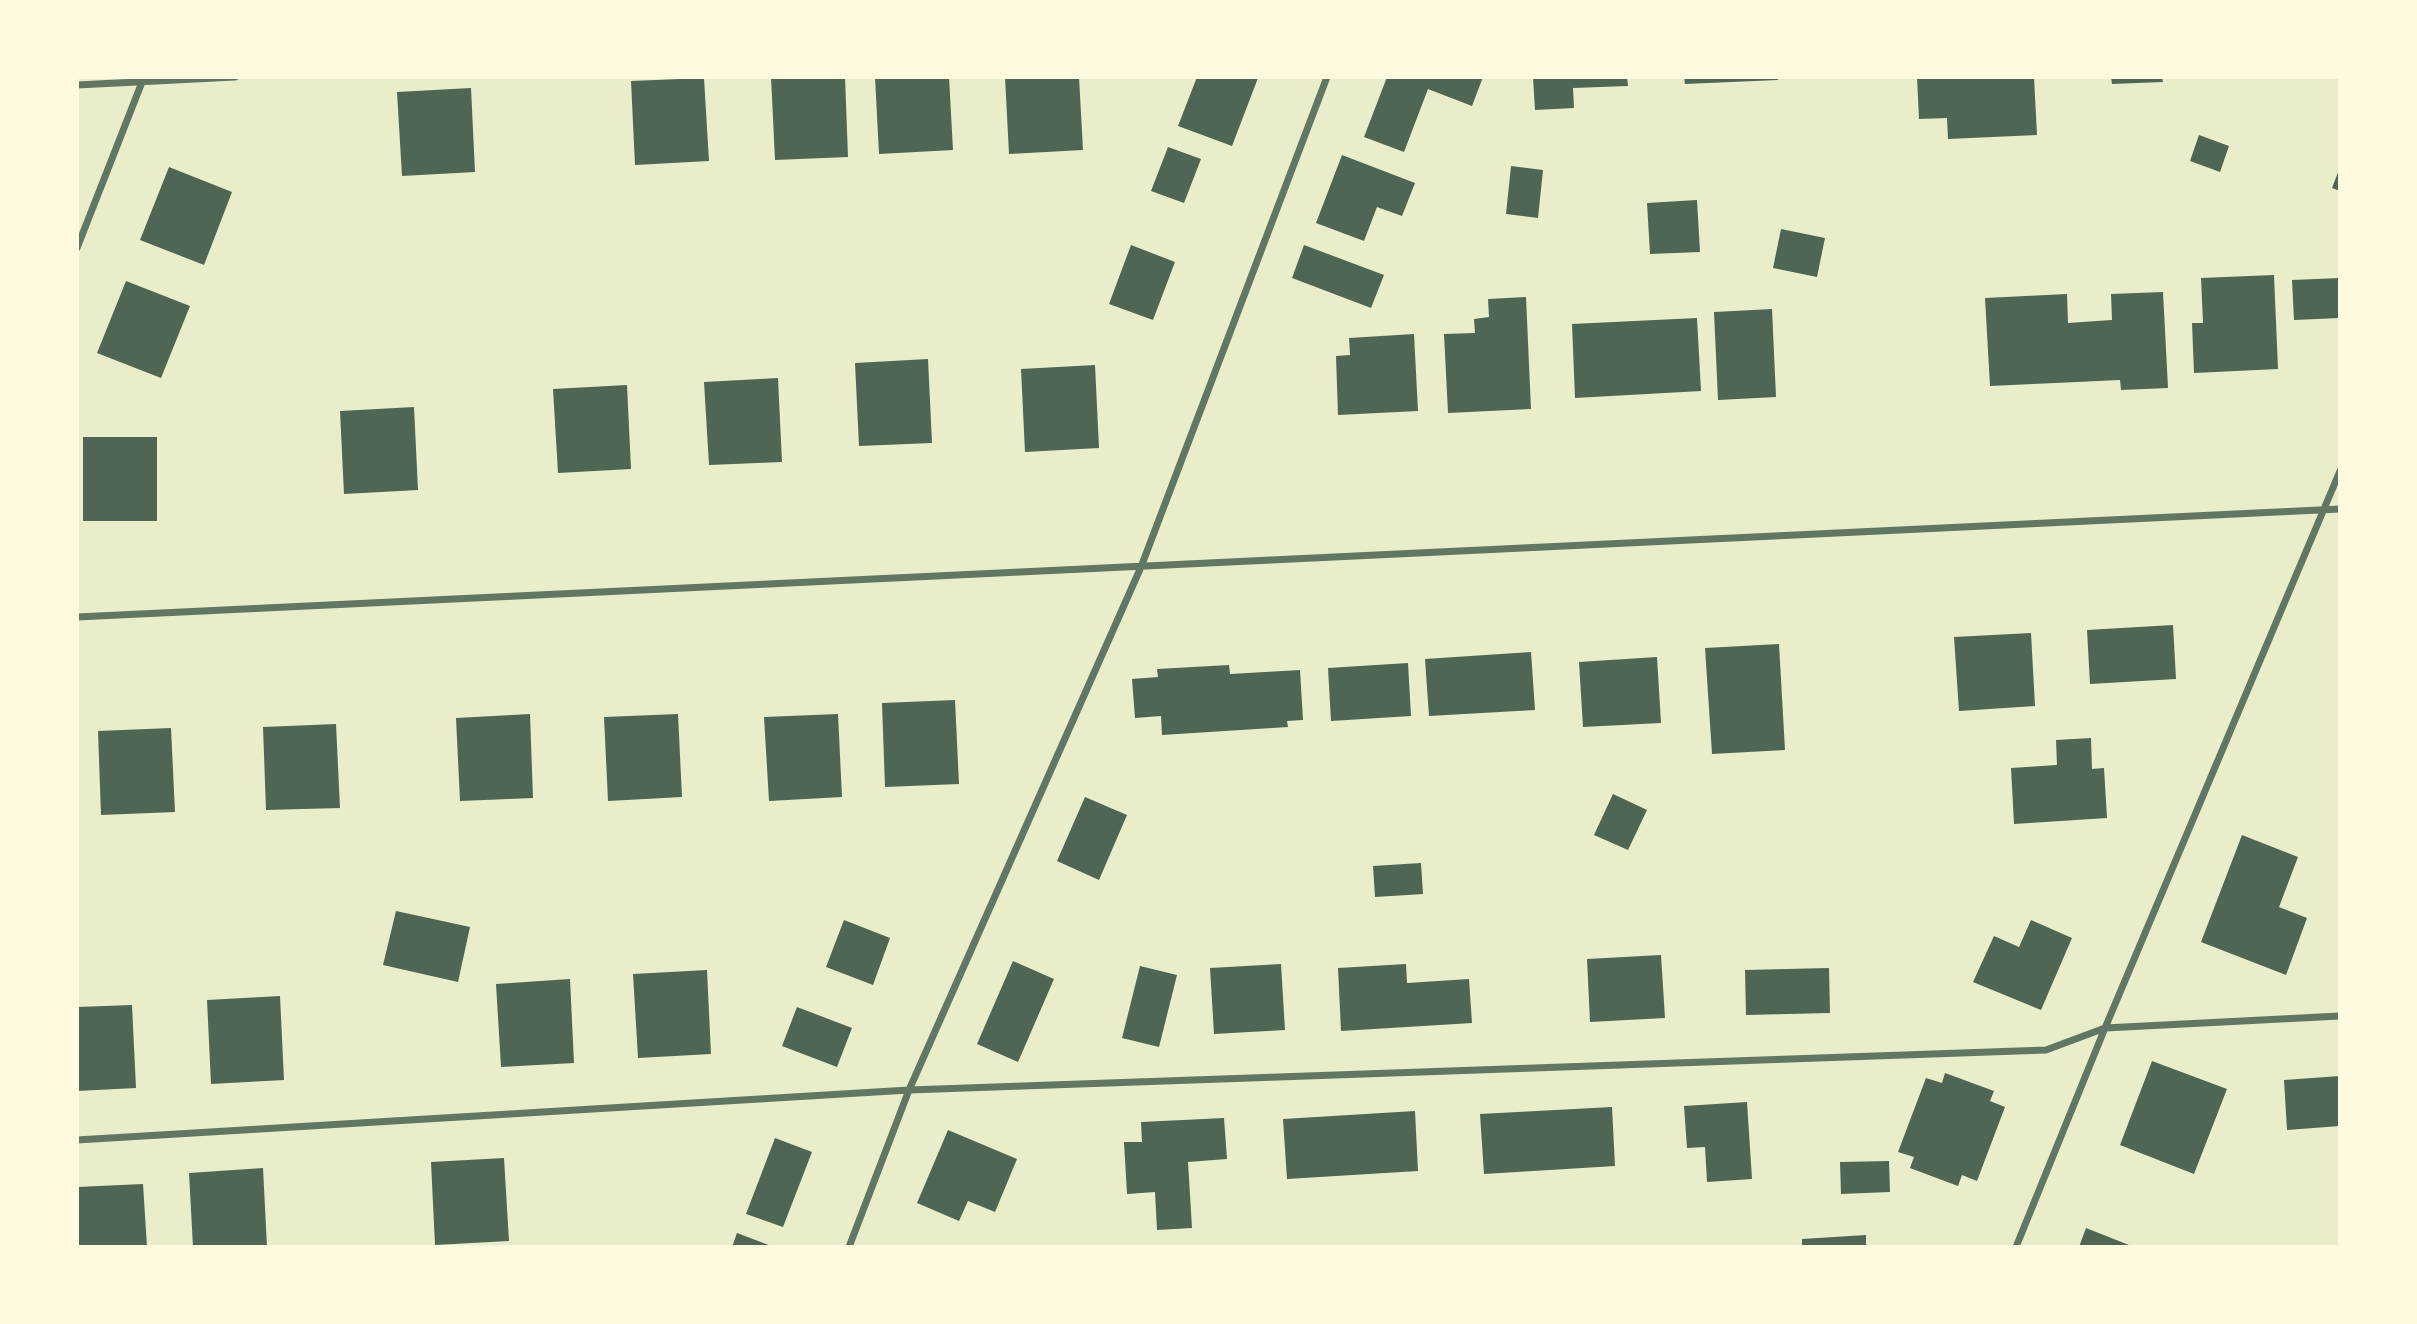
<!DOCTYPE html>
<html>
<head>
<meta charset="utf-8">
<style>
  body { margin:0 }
  #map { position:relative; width:2417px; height:1324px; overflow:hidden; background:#e9edc9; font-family:Rubik,sans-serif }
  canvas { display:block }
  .frame { position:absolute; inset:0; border:79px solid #fefae0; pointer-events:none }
</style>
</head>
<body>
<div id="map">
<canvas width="2417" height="1324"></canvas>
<div class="frame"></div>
</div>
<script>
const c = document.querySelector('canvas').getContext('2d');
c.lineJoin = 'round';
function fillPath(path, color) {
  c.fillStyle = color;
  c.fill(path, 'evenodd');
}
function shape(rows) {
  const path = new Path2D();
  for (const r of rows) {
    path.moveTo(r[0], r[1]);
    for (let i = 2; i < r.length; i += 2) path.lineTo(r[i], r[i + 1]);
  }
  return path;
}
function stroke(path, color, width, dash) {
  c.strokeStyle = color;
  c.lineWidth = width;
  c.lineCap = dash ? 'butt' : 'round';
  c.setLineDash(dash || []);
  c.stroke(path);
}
fillPath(shape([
  [771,77,845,77,848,157,775,160],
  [875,77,949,77,953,150,879,154],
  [1005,77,1079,77,1083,150,1009,154],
  [1197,77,1258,78,1232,146,1178,126],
  [1387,77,1483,77,1472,106,1428,89,1404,152,1364,137],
  [1533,77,1627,77,1628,86,1573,88,1574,108,1535,110],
  [1684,77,1778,77,1778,80,1685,84],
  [1917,77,2034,77,2037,135,1948,139,1947,118,1919,119],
  [2111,77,2162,77,2163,82,2112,84],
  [704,78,709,161,635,165,631,81],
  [471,88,475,172,402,176,397,92],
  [2199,135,2229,146,2220,172,2190,161],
  [1168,147,1201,159,1184,203,1151,191],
  [1342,155,1415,183,1402,216,1377,207,1364,241,1316,223],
  [1511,166,1543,170,1538,218,1506,214],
  [169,167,232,192,204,265,140,240],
  [2340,167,2340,191,2332,188],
  [1697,200,1700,252,1650,254,1647,203],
  [1781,229,1825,238,1817,277,1773,268],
  [1131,245,1175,262,1153,320,1109,304],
  [1304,245,1384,275,1371,308,1292,278],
  [2274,275,2278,369,2194,373,2192,323,2203,323,2201,278],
  [2340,278,2340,318,2294,320,2292,280],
  [126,281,190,306,161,378,97,353],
  [2163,292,2168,388,2121,390,2120,380,1990,386,1985,298,2067,294,2068,323,2112,320,2111,294],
  [1526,297,1531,409,1448,413,1444,334,1475,333,1474,319,1489,317,1488,299],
  [1772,309,1776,397,1718,400,1714,312],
  [1697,318,1701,391,1575,398,1572,324],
  [1414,334,1418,411,1338,415,1336,356,1350,355,1349,338],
  [928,359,932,443,859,446,855,363],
  [1095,365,1099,448,1025,452,1021,369],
  [778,378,782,462,709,465,704,382],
  [627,385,631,469,558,473,553,389],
  [414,407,418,490,344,494,340,411],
  [83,437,157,437,157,521,83,521],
  [2173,625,2176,679,2090,684,2087,630],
  [2031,633,2035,706,1959,711,1954,637],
  [1779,644,1785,750,1712,754,1705,648],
  [1531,652,1535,710,1429,716,1425,659],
  [1657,657,1661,723,1583,727,1579,662],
  [1408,663,1411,716,1331,721,1328,668],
  [1229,665,1230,674,1300,670,1303,720,1287,721,1288,727,1162,735,1161,716,1135,718,1132,679,1158,677,1157,669],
  [955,700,959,784,885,787,882,703],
  [530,714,533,798,460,801,456,718],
  [678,714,682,797,608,801,604,717],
  [838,714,842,797,769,801,764,717],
  [336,724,340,808,266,810,263,727],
  [171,728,175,812,101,815,98,731],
  [2091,738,2092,769,2104,768,2107,818,2014,824,2011,768,2057,765,2056,740],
  [1613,794,1647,810,1628,850,1594,835],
  [1085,797,1127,815,1099,880,1057,861],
  [2242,835,2298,857,2279,907,2307,918,2286,975,2201,942],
  [1421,863,1423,894,1375,897,1373,866],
  [396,911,470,927,458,982,383,965],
  [844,920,890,938,873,985,826,967],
  [2031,920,2072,938,2041,1010,1973,982,1994,936,2019,947],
  [1661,955,1665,1018,1590,1022,1587,959],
  [1013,961,1054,979,1018,1062,977,1044],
  [1281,964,1285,1030,1214,1034,1210,968],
  [1406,964,1407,983,1469,979,1472,1023,1341,1031,1338,968],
  [1140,966,1177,975,1159,1047,1122,1038],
  [1829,968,1830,1013,1746,1015,1745,970],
  [707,970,711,1054,638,1058,633,974],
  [570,979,574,1063,501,1067,496,984],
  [280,996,284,1080,211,1084,207,1000],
  [132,1005,136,1088,77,1091,77,1007],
  [797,1007,852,1028,837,1067,782,1046],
  [2152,1061,2227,1089,2194,1174,2120,1145],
  [1945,1073,1994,1091,1990,1101,2005,1107,1977,1181,1962,1175,1958,1186,1910,1168,1914,1157,1898,1152,1926,1078,1942,1083],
  [2340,1076,2340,1126,2287,1130,2284,1080],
  [1747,1102,1752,1179,1707,1182,1705,1147,1687,1148,1684,1106],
  [1612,1107,1615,1166,1484,1174,1480,1114],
  [1415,1111,1418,1171,1287,1179,1283,1119],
  [1224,1118,1227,1159,1188,1162,1192,1228,1157,1230,1155,1192,1127,1194,1124,1142,1142,1142,1141,1122],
  [948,1130,1017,1159,995,1212,968,1201,959,1221,917,1203],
  [775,1138,812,1152,783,1227,746,1214],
  [504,1158,509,1241,435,1245,431,1162],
  [1889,1161,1890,1192,1841,1194,1840,1162],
  [263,1168,267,1247,193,1247,189,1173],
  [143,1184,147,1247,77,1247,77,1187],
  [2086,1228,2134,1247,2079,1247],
  [737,1233,774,1247,732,1247],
  [1866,1235,1866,1247,1802,1247,1802,1239]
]), '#4f6655');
stroke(shape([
  [77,85,235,77],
  [77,248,144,77],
  [77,617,2340,509],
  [77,1140,909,1090,2046,1050,2105,1028,2340,1016],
  [849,1247,909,1090,1141,567,1327,77],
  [2016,1247,2105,1028,2340,471]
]), '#617663', 7);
</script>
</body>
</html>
